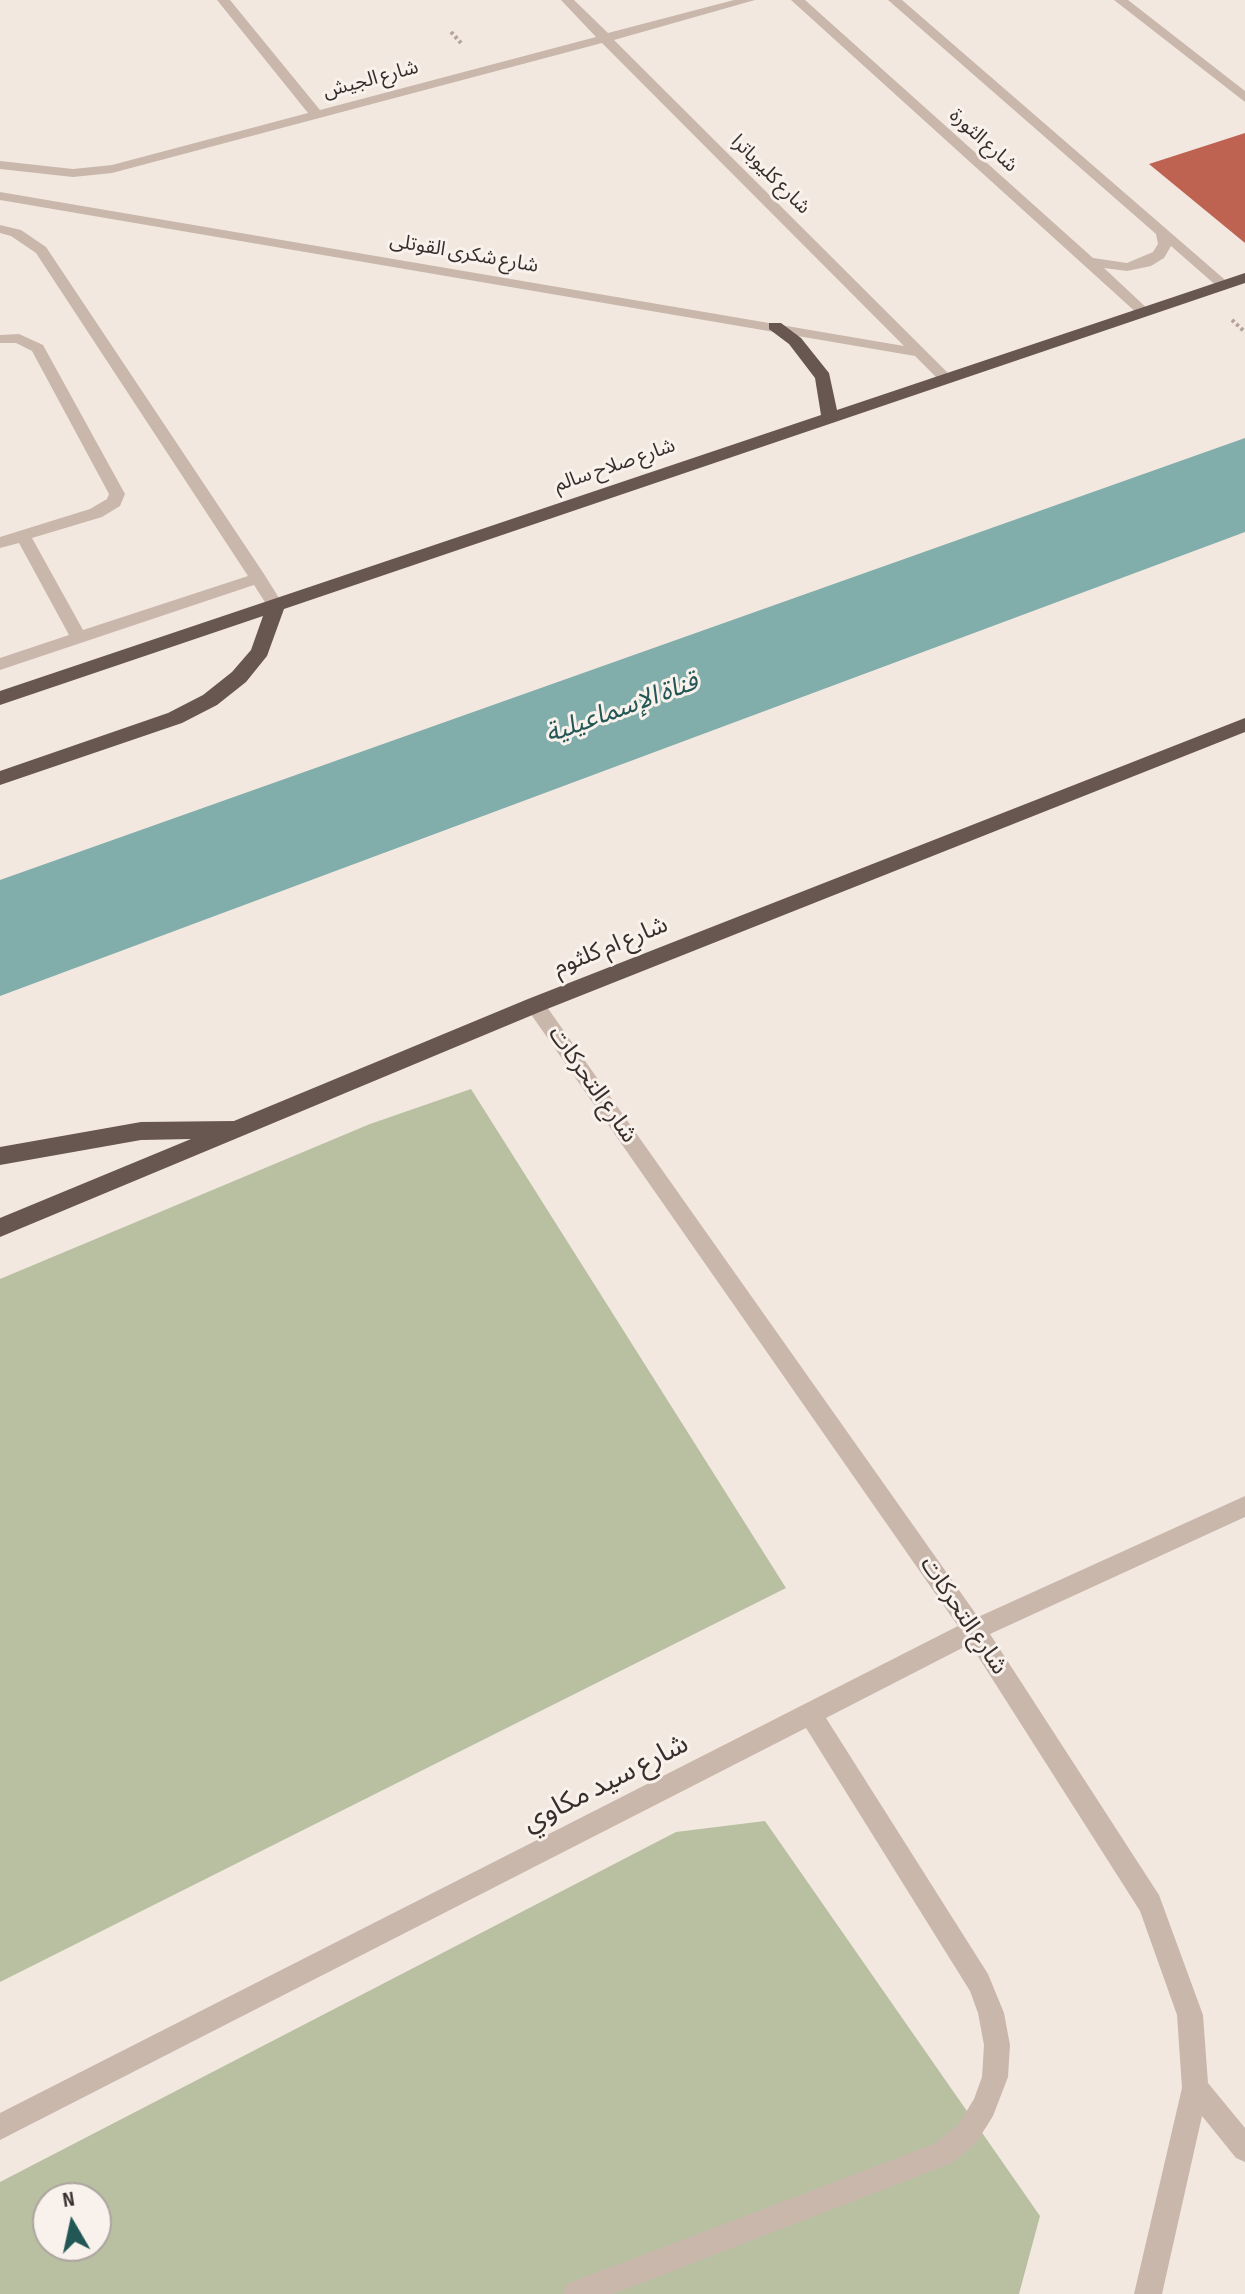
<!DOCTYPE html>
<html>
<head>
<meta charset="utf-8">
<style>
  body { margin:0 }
  #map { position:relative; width:1245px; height:2294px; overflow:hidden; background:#f2e8e0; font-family:"Sofia Sans Condensed",sans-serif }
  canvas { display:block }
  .north { position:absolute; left:32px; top:2182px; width:80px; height:80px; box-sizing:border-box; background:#f9f2ec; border:2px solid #aca49f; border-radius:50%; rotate:351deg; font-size:22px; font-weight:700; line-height:32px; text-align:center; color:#382e2b }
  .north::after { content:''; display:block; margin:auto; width:28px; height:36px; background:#235755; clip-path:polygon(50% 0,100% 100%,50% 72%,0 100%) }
</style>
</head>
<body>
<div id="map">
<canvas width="1245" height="2294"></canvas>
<div class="north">N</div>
</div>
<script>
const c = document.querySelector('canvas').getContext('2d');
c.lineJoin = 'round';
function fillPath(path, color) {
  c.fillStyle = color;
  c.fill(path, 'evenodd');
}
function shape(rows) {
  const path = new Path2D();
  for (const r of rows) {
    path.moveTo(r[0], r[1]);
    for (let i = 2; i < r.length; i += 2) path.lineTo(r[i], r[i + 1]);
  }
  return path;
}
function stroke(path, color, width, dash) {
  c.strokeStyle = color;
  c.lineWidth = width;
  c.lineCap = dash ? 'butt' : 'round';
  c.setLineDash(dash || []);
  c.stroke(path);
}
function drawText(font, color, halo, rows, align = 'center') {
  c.font = font + ' "Sofia Sans Condensed","Noto Sans Arabic",sans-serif';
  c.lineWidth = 6;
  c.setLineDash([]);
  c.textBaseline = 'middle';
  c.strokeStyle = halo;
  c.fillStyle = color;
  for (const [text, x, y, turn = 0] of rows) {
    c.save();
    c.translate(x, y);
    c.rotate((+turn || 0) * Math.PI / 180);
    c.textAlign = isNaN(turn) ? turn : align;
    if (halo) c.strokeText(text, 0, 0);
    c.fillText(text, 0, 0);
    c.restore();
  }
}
fillPath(shape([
  [471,1089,786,1588,0,1982,0,1279,370,1124],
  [765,1821,1040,2216,1019,2294,0,2294,0,2182,676,1832],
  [48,2198,96,2198,96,2246,48,2246]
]), '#b8c0a1');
fillPath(shape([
  [1245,438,1245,532,0,996,0,880]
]), '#81adab');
fillPath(shape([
  [1245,133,1245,243,1149,164]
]), '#be6252');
stroke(shape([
  [451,32,461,43],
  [1232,320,1245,332]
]), '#b5a197', 4, [3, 3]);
fillPath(shape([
  [0,225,21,230,46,247,264,574,284,606,282,610,270,610,254,585,0,670,0,658,69,635,19,543,0,548,0,537,90,509,107,499,109,494,32,351,16,343,0,343,0,335,19,334,43,345,125,494,120,506,102,517,32,538,83,630,248,576,36,253,11,236,0,233,0,225],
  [535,998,542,1000,978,1617,1245,1496,1245,1517,990,1634,1159,1895,1203,2015,1208,2083,1245,2128,1245,2162,1236,2158,1202,2116,1162,2294,1134,2294,1182,2088,1177,2015,1140,1911,970,1644,826,1718,988,1974,1004,2013,1010,2045,1008,2077,993,2116,976,2143,952,2163,613,2294,563,2294,567,2284,577,2280,934,2144,958,2125,974,2099,982,2077,984,2045,978,2013,970,1991,806,1728,0,2140,0,2113,958,1626,528,1010,525,1005,528,1000,535,998]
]), '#c9b7ac');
fillPath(shape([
  [217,0,230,0,320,110,596,37,561,0,574,0,608,33,734,0,755,0,614,40,953,378,950,381,940,381,915,356,0,200,0,192,904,346,602,43,112,173,73,177,0,169,0,161,73,169,112,165,308,113,217,0],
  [1114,0,1128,0,1245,91,1245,102,1114,0]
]), '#c9b7ac');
fillPath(shape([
  [791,0,805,0,1093,258,1127,263,1153,252,1158,244,1156,234,888,0,902,0,1231,285,1219,288,1171,246,1164,258,1151,266,1127,271,1104,268,1151,312,1144,316,1139,315,791,0]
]), '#c9b7ac');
fillPath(shape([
  [1245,273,1245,283,284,609,267,656,246,682,217,705,182,723,0,785,0,771,168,713,203,695,232,672,251,650,263,616,0,705,0,691,821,415,815,378,789,344,769,329,769,323,781,323,801,338,829,373,837,410,1245,273],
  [1245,718,1245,732,542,1011,0,1237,0,1218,191,1139,141,1140,0,1165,0,1147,141,1122,234,1121,528,999,1245,718]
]), '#685650');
drawText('20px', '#382e2b', '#f9f2ec', [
  ["شارع الجيش",371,80,-15],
  ["شارع الثورة",983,141,42],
  ["شارع كليوباترا",770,175,45],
  ["شارع شكرى القوتلى",464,254,10],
  ["شارع صلاح سالم",615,466,-19]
]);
drawText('24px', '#382e2b', '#f9f2ec', [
  ["شارع ام كلثوم",611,947,-22],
  ["شارع التحركات",592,1085,55],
  ["شارع التحركات",963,1616,56]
]);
drawText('italic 26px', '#235755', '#f9f2ec', [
  ["قناة الإسماعيلية",622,709,-20]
]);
drawText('28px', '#382e2b', '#f9f2ec', [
  ["شارع سيد مكاوي",606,1784,-27]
]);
</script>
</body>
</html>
